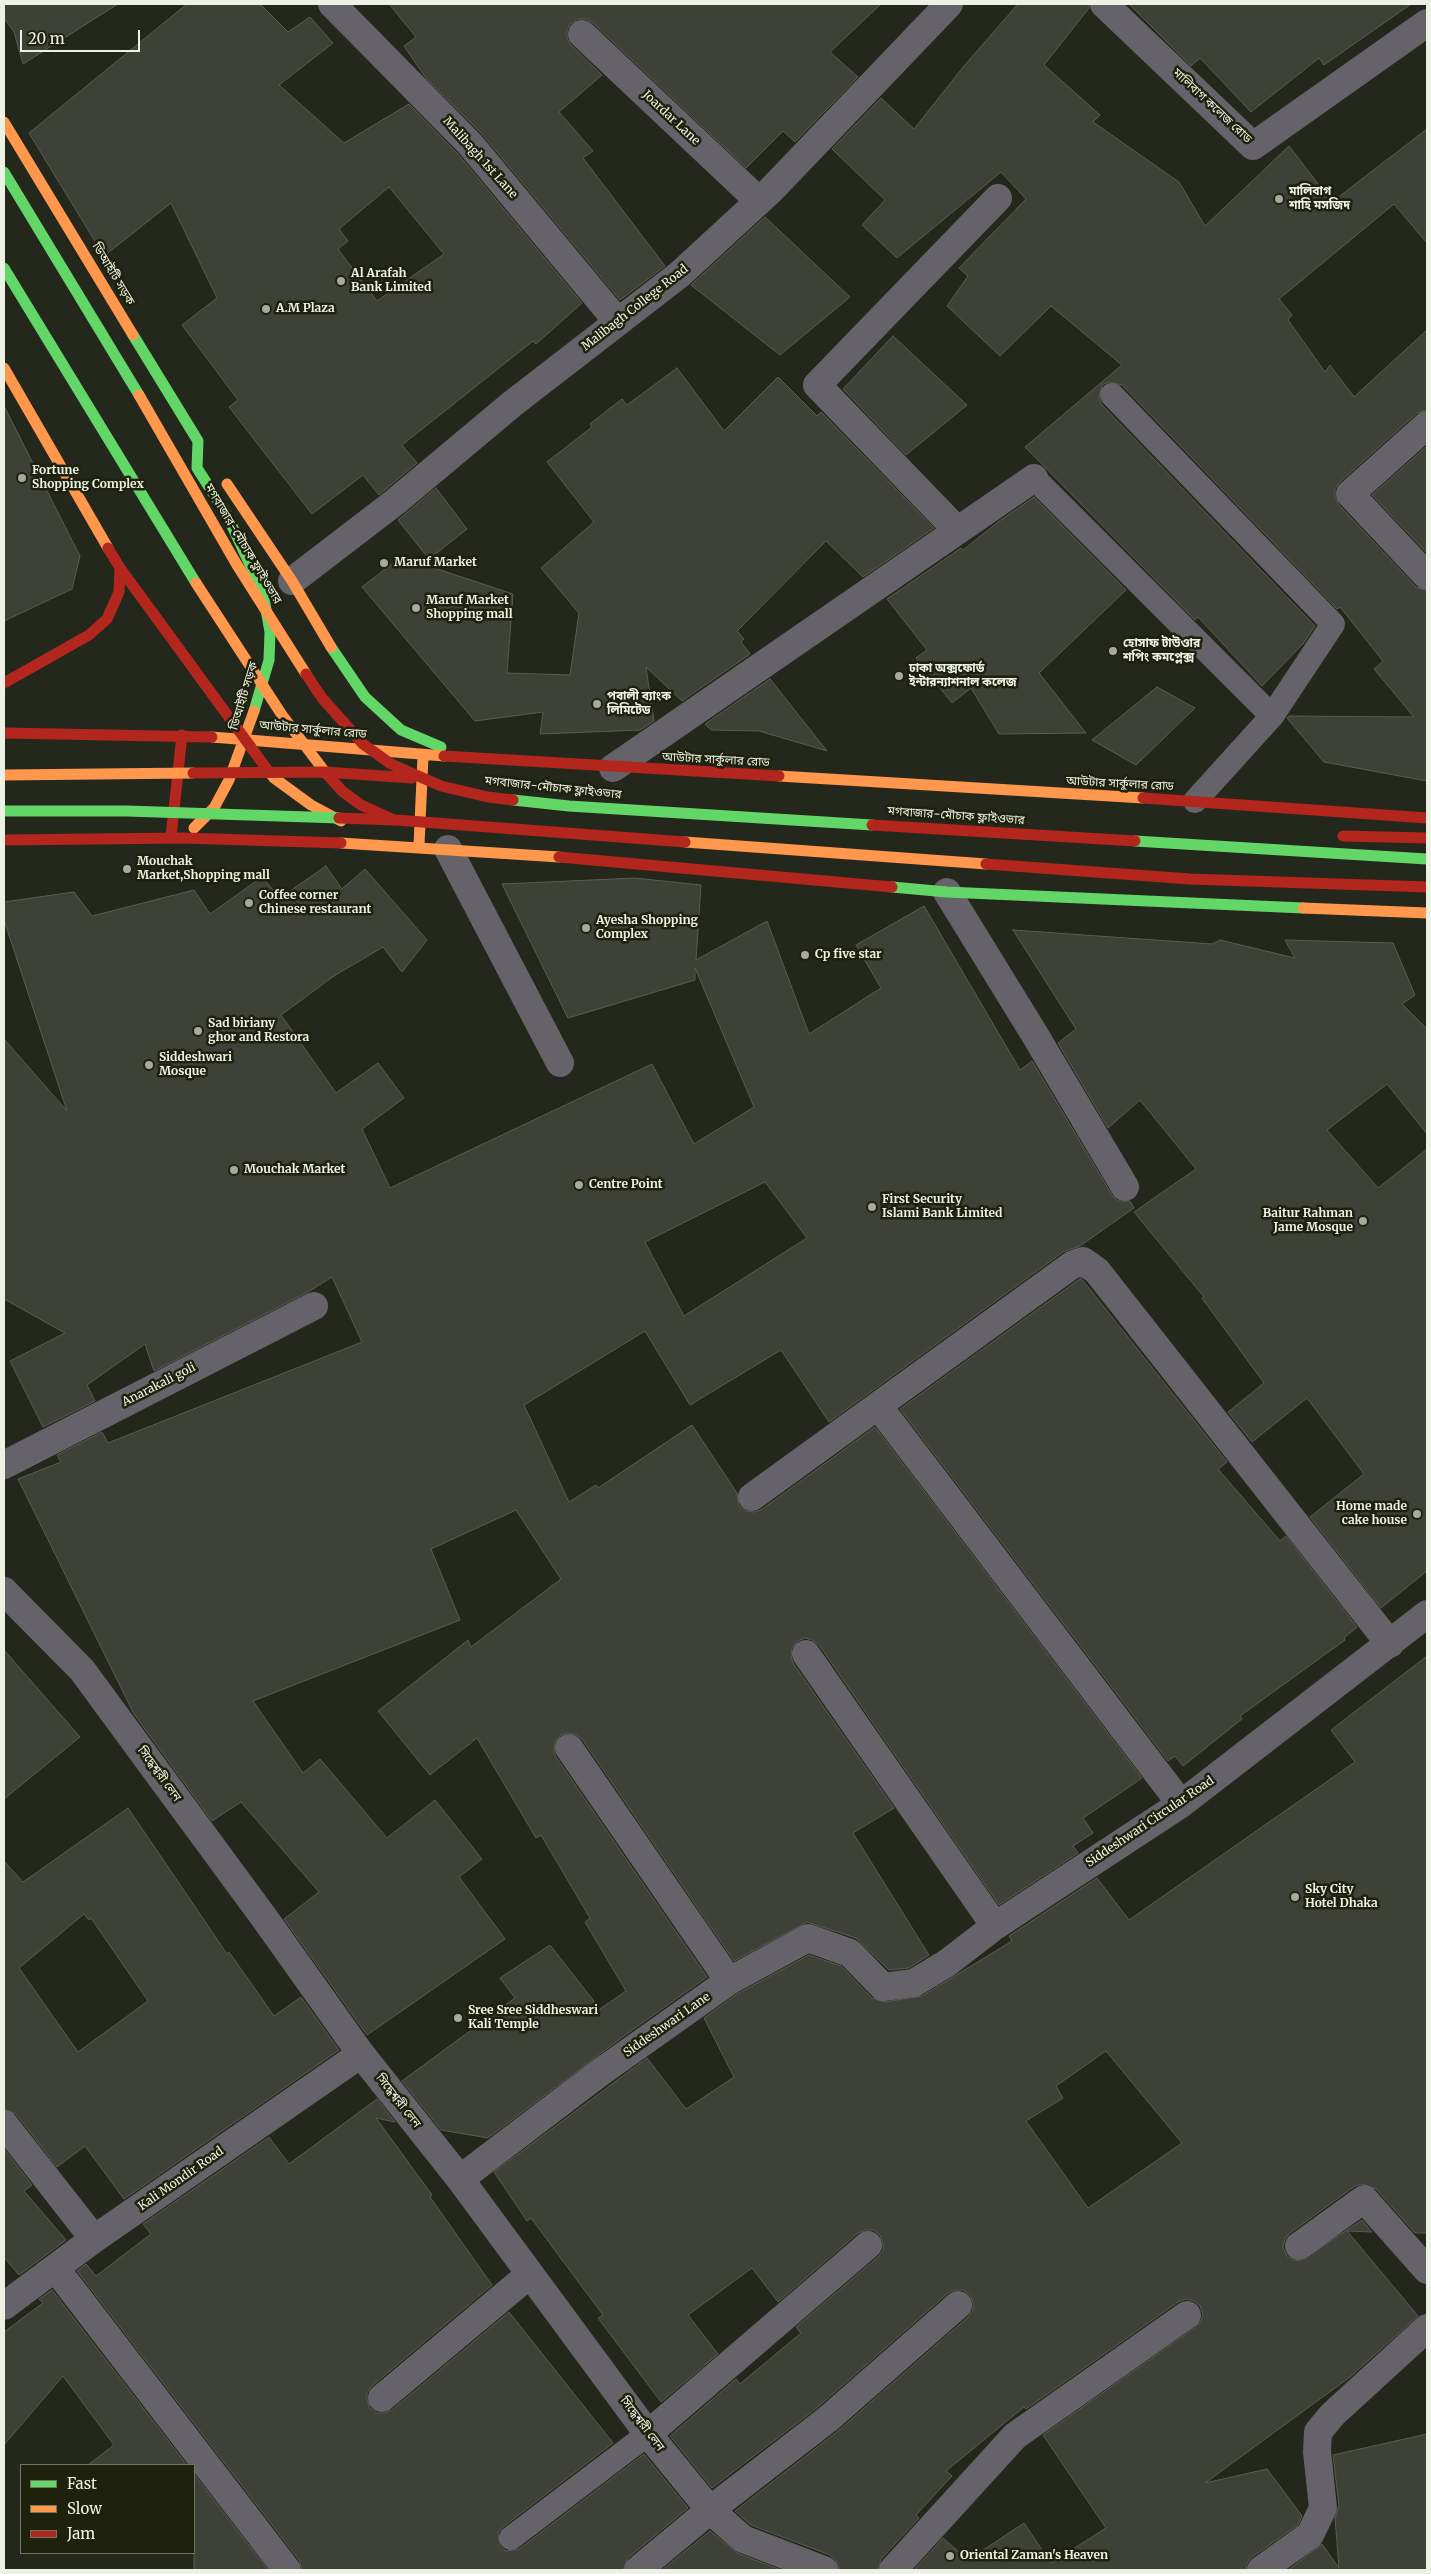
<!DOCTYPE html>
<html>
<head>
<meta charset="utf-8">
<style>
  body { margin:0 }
  #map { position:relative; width:1431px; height:2574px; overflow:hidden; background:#24271b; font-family:Merriweather,serif }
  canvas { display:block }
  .frame { position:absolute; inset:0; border:5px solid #eef2e4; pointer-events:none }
  .legend { position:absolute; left:20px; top:2464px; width:175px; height:90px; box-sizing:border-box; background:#1e220d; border:1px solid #717563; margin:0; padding:6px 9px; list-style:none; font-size:15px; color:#eef2e4 }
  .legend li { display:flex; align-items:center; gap:10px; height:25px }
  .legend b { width:25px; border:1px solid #717563 }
  .scale { position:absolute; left:20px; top:30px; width:120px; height:22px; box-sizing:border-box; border:2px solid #eef2e4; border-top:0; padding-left:6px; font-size:15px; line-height:18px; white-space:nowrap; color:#eef2e4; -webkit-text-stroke:4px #1e220d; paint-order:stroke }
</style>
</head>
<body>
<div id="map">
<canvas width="1431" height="2574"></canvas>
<div class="frame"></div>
<ul class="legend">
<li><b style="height:6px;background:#63d668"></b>Fast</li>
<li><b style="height:6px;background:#ff974d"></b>Slow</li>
<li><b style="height:6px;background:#b3261e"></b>Jam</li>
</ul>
<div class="scale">20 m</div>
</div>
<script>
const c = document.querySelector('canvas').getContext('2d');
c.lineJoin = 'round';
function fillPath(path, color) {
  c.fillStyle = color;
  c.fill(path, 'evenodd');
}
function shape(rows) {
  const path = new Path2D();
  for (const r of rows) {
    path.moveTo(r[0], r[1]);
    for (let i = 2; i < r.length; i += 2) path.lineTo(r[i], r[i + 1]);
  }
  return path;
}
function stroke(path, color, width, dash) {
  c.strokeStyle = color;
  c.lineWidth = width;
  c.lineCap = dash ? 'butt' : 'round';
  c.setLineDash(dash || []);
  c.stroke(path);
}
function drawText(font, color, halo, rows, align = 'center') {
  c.font = font + ' Merriweather,"Noto Sans Bengali",serif';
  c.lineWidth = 5;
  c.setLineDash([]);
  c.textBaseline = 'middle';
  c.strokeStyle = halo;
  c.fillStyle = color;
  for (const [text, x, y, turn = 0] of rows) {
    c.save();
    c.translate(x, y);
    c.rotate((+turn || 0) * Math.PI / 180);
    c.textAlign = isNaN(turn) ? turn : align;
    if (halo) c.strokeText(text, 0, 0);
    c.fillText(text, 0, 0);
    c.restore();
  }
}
const building = shape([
  [4,4,118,4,23,64,14,32,4,18,4,4],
  [187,4,260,4,288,32,310,17,333,43,279,85,344,143,409,104,458,154,582,303,536,344,533,341,402,445,417,463,379,495,363,475,312,514,229,407,238,400,182,325,217,298,171,203,104,256,29,133,187,4],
  [389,187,444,254,377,301,338,249,348,241,339,229,389,187],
  [389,4,881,4,830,52,858,77,795,142,783,131,746,168,593,23,586,19,578,19,570,24,567,30,567,38,571,45,602,75,559,112,593,151,583,158,665,266,620,300,482,134,426,78,404,46,416,37,389,4],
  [1018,4,1089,4,1089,8,1044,65,1100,115,1093,122,1179,182,1205,226,1289,146,1332,202,1427,129,1427,243,1394,204,1279,299,1292,315,1288,320,1325,372,1330,365,1354,397,1427,330,1427,410,1417,413,1340,482,1335,489,1335,497,1339,505,1416,587,1427,591,1427,781,1324,762,1287,718,1289,716,1414,717,1374,669,1383,661,1340,607,1337,609,1122,385,1109,382,1102,385,1099,398,1102,405,1315,626,1303,644,1262,686,1198,617,1195,620,1025,447,1122,365,1051,306,1000,356,947,306,968,276,959,268,1026,199,1001,172,897,258,862,225,885,200,832,149,881,98,914,129,964,66,1018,4],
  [1129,4,1411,4,1324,65,1319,58,1251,112,1200,58,1191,66,1129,4],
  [765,217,850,297,780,355,691,285,765,217],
  [893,336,967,405,906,455,843,389,893,336],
  [677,368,724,431,778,377,817,416,821,412,934,528,863,577,826,541,737,631,744,639,741,642,750,654,682,701,646,667,654,721,640,730,540,734,543,712,475,721,362,587,401,557,513,594,507,673,570,675,579,613,541,568,594,522,547,462,592,427,590,424,622,399,627,405,677,368],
  [4,406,80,556,72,589,4,621,4,406],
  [1427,446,1427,553,1372,495,1427,446],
  [436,488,467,529,429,559,398,520,436,488],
  [1034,497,1126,590,1039,673,1086,733,999,734,971,688,952,703,916,658,927,650,887,599,961,548,963,550,998,522,1034,497],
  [770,679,827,751,759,731,711,730,705,724,770,679],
  [1157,687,1195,708,1136,765,1092,740,1157,687],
  [326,866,342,889,365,869,427,940,402,972,383,947,334,976,281,1015,336,1093,378,1063,404,1098,362,1129,390,1188,652,1064,694,1144,754,1107,695,968,695,980,568,1018,502,884,635,878,701,885,696,960,767,921,809,1034,881,988,856,945,924,906,1020,1070,1032,1061,1112,1195,1118,1201,1130,1201,1134,1208,1080,1246,1063,1252,829,1422,781,1350,690,1405,645,1331,524,1405,569,1502,596,1485,598,1488,692,1425,737,1493,739,1506,746,1511,754,1512,761,1510,875,1427,1142,1778,1083,1818,1093,1833,1073,1846,1078,1853,999,1905,819,1645,812,1640,805,1638,798,1641,792,1648,791,1656,793,1663,894,1808,853,1833,929,1955,909,1968,889,1970,856,1938,807,1922,734,1961,582,1739,575,1734,567,1733,561,1735,555,1742,554,1750,556,1757,707,1977,628,2033,488,2138,441,2130,402,2081,515,1998,500,1978,550,1945,600,2009,626,1991,585,1922,590,1918,541,1835,536,1838,477,1738,430,1775,378,1711,468,1640,471,1647,561,1579,516,1510,431,1549,460,1620,253,1701,303,1773,320,1759,387,1838,435,1800,482,1859,459,1877,505,1939,367,2035,284,1919,319,1892,241,1802,212,1821,134,1714,18,1479,61,1462,57,1455,102,1432,108,1443,362,1342,332,1277,308,1292,154,1371,145,1344,87,1385,95,1401,43,1427,10,1361,65,1333,4,1299,4,1039,67,1111,4,920,4,902,74,892,92,916,194,890,210,914,262,877,280,898,326,866],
  [765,1182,807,1238,684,1316,645,1242,765,1182],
  [1013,930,1212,944,1220,940,1295,958,1285,940,1393,943,1415,995,1402,1004,1427,1029,1427,1134,1387,1084,1327,1130,1378,1188,1427,1149,1427,1571,1381,1608,1310,1517,1364,1474,1307,1398,1252,1442,1228,1412,1264,1383,1202,1298,1204,1297,1134,1212,1196,1169,1140,1100,1108,1128,1058,1043,1076,1029,1013,930],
  [1081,1278,1227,1462,1218,1469,1280,1541,1286,1536,1357,1627,1344,1638,1345,1640,1240,1716,1242,1719,1183,1766,1175,1756,1168,1761,900,1409,1081,1278],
  [4,1650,80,1737,4,1799,4,1650],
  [1427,1656,1427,2233,1415,2233,1376,2189,1362,2184,1355,2186,1290,2233,1285,2239,1283,2247,1287,2256,1293,2260,1301,2261,1362,2220,1372,2232,1347,2231,1418,2316,1350,2377,1205,2483,1267,2469,1302,2516,1298,2525,1252,2557,1247,2563,1246,2570,914,2570,943,2538,968,2560,1024,2523,1051,2563,1106,2528,1043,2435,1196,2327,1201,2321,1203,2314,1200,2306,1194,2301,1186,2299,1178,2302,1026,2409,1024,2407,946,2471,952,2476,916,2515,919,2518,881,2559,878,2570,839,2570,836,2561,830,2555,751,2525,735,2511,838,2431,968,2317,973,2310,973,2302,970,2295,963,2290,954,2290,948,2293,818,2407,712,2488,670,2436,736,2379,740,2384,801,2333,796,2327,879,2256,883,2250,883,2243,880,2235,873,2230,866,2230,858,2233,778,2302,752,2268,688,2315,718,2354,661,2402,598,2318,603,2315,531,2218,527,2221,494,2172,647,2058,686,2109,734,2077,704,2018,737,1994,809,1955,841,1966,872,1998,885,2002,922,1996,1012,1941,1009,1936,1097,1878,1129,1920,1355,1762,1331,1730,1427,1656],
  [1106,2051,1182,2143,1088,2208,1026,2121,1063,2098,1056,2086,1106,2051],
  [128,1808,227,1954,229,1952,274,2016,301,1997,339,2050,124,2199,85,2146,57,2167,16,2114,4,2109,4,1861,23,1882,128,1808],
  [84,1914,89,1920,91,1918,148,2001,78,2052,19,1968,84,1914],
  [377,2099,395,2122,376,2118,432,2195,430,2197,492,2285,372,2386,367,2393,367,2400,370,2408,377,2413,385,2413,392,2410,509,2312,613,2443,503,2527,498,2533,500,2546,506,2551,519,2549,644,2454,688,2508,628,2558,623,2570,302,2570,299,2560,77,2271,86,2264,96,2276,151,2234,143,2224,269,2137,289,2164,377,2099],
  [4,2149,32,2185,24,2191,66,2240,19,2275,4,2257,4,2149],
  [52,2290,187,2465,88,2465,114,2445,63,2376,4,2445,4,2332,43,2303,39,2299,52,2290],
  [1427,2434,1427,2570,1288,2570,1322,2544,1339,2568,1335,2518,1339,2506,1333,2455,1427,2434],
  [194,2474,268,2570,194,2570,194,2474],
  [710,2531,737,2553,781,2570,662,2570,710,2531]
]);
fillPath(building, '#3e4137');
stroke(building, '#5a5d53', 1);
stroke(shape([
  [1112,395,1333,624,1272,716,1195,801],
  [1034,478,1272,716],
  [511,2538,648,2434]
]), '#656269', 24);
stroke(shape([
  [332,4,470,144,618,322],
  [1104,4,1253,146,1427,23],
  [582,34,759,201],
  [1427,425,1350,494,1427,576],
  [957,530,817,385,998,198],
  [292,581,395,502,512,404,680,274,770,191,949,4],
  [613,768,1034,478],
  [448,849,560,1063],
  [947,892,1035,1035,1125,1187],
  [879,1407,1181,1804],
  [4,1465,314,1306],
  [752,1497,1072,1265,1083,1261,1097,1271,1390,1644],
  [4,1591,82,1670,268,1923,361,2054,460,2179,648,2434,710,2510,743,2539,824,2570],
  [806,1654,995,1926],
  [569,1748,729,1981],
  [4,2124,94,2239],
  [460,2179,598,2074,729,1981,808,1938,850,1953,883,1987,914,1983,947,1963,995,1926,1181,1804,1427,1614],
  [1299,2246,1364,2199,1427,2270],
  [56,2269,287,2570],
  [4,2306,94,2239,361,2054],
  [382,2398,530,2274],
  [648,2434,868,2245],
  [638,2570,710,2510,828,2419,958,2305],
  [893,2570,1015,2436,1187,2315],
  [1261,2570,1310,2535,1323,2508,1317,2452,1318,2432,1332,2415,1427,2328]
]), '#656269', 28);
stroke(shape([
  [133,335,198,441,197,468,227,515,263,593,270,632,269,660,254,711],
  [331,647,365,697,401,730,441,747],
  [892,887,947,892,1303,908]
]), '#63d668', 11);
stroke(shape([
  [4,122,133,335],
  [4,368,108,548],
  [227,484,292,581,331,647],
  [212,737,444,756],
  [269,772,274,778,311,805,341,821],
  [779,776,1143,798],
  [194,828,214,808,229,780,254,711],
  [341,843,559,857],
  [419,845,423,756],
  [1303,908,1427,913]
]), '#ff974d', 11);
stroke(shape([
  [108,548,120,568,269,772],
  [4,683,89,635,107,619,119,592,120,568],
  [4,733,212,737],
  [444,756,779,776],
  [325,772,342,791,361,805,394,820],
  [1143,798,1427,818],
  [171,837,182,735],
  [4,840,184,838,341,843],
  [559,857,892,887]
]), '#b3261e', 11);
stroke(shape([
  [4,172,139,395],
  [4,268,196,583],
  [513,800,569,806,872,825],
  [4,811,127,811,339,818],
  [1135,841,1427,859]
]), '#63d668', 11);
stroke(shape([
  [139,395,237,565,306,674],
  [196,583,282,715,325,772],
  [4,775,193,773],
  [685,842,986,864]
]), '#ff974d', 11);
stroke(shape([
  [306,674,322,698,363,744,391,764,441,786,488,797,513,800],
  [193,773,325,772,412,778],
  [339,818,396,820,685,842],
  [872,825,1135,841],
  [1343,836,1427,838],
  [986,864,1190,879,1427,887]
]), '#b3261e', 11);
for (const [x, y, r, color] of [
  [1279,199,5,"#a7ab9e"],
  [341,281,5,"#a7ab9e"],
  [266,309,5,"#a7ab9e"],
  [22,478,5,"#a7ab9e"],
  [384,563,5,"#a7ab9e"],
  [416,608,5,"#a7ab9e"],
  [1113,651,5,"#a7ab9e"],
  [899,676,5,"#a7ab9e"],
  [597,704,5,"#a7ab9e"],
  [127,869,5,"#a7ab9e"],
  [249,903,5,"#a7ab9e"],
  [586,928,5,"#a7ab9e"],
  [805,955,5,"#a7ab9e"],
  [198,1031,5,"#a7ab9e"],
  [149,1065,5,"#a7ab9e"],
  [234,1170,5,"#a7ab9e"],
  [579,1185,5,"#a7ab9e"],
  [872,1207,5,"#a7ab9e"],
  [1363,1221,5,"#a7ab9e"],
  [1417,1514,5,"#a7ab9e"],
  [1295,1897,5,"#a7ab9e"],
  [458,2018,5,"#a7ab9e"],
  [950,2556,5,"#a7ab9e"]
]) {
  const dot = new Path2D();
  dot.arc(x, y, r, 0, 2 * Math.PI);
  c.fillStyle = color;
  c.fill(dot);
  stroke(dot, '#1e220d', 2);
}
drawText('12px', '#eef2e4', '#1e220d', [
  ["মালিবাগ কলেজ রোড",1212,106,43],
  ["Joardar Lane",671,118,43],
  ["Malibagh 1st Lane",480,158,48],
  ["ডিআইটি সড়ক",113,274,59],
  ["Malibagh College Road",635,308,-38],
  ["মগবাজার-মৌচাক ফ্লাইওভার",243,544,59],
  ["ডিআইটি সড়ক",244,696,-73],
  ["আউটার সার্কুলার রোড",313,730,5],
  ["আউটার সার্কুলার রোড",716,760,3],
  ["আউটার সার্কুলার রোড",1120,784,3],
  ["মগবাজার-মৌচাক ফ্লাইওভার",553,788,6],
  ["মগবাজার-মৌচাক ফ্লাইওভার",956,816,4],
  ["Anarakali goli",159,1385,-27],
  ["সিদ্ধেশ্বরী লেন",159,1774,54],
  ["Siddeshwari Circular Road",1150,1822,-34],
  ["Siddeshwari Lane",667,2025,-35],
  ["সিদ্ধেশ্বরী লেন",398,2101,52],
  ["Kali Mondir Road",181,2179,-35],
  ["সিদ্ধেশ্বরী লেন",642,2424,53]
]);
drawText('bold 12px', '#eef2e4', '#1e220d', [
  ["মালিবাগ",1289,192],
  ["শাহি মসজিদ",1289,206],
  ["Al Arafah",351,274],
  ["Bank Limited",351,288],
  ["A.M Plaza",276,309],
  ["Fortune",32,471],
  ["Shopping Complex",32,485],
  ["Maruf Market",394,563],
  ["Maruf Market",426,601],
  ["Shopping mall",426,615],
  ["হোসাফ টাউওার",1123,644],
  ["শপিং কমপ্লেক্স",1123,658],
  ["ঢাকা অক্সফোর্ড",909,669],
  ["ইন্টারন্যাশনাল কলেজ",909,683],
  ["পূবালী ব্যাংক",607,697],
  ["লিমিটেড",607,711],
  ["Mouchak",137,862],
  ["Market,Shopping mall",137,876],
  ["Coffee corner",259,896],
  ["Chinese restaurant",259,910],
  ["Ayesha Shopping",596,921],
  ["Complex",596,935],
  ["Cp five star",815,955],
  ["Sad biriany",208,1024],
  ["ghor and Restora",208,1038],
  ["Siddeshwari",159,1058],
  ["Mosque",159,1072],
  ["Mouchak Market",244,1170],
  ["Centre Point",589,1185],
  ["First Security",882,1200],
  ["Islami Bank Limited",882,1214],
  ["Baitur Rahman",1353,1214,"right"],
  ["Jame Mosque",1353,1228,"right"],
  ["Home made",1407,1507,"right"],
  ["cake house",1407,1521,"right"],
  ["Sky City",1305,1890],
  ["Hotel Dhaka",1305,1904],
  ["Sree Sree Siddheswari",468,2011],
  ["Kali Temple",468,2025],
  ["Oriental Zaman's Heaven",960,2556]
], 'left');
</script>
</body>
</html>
